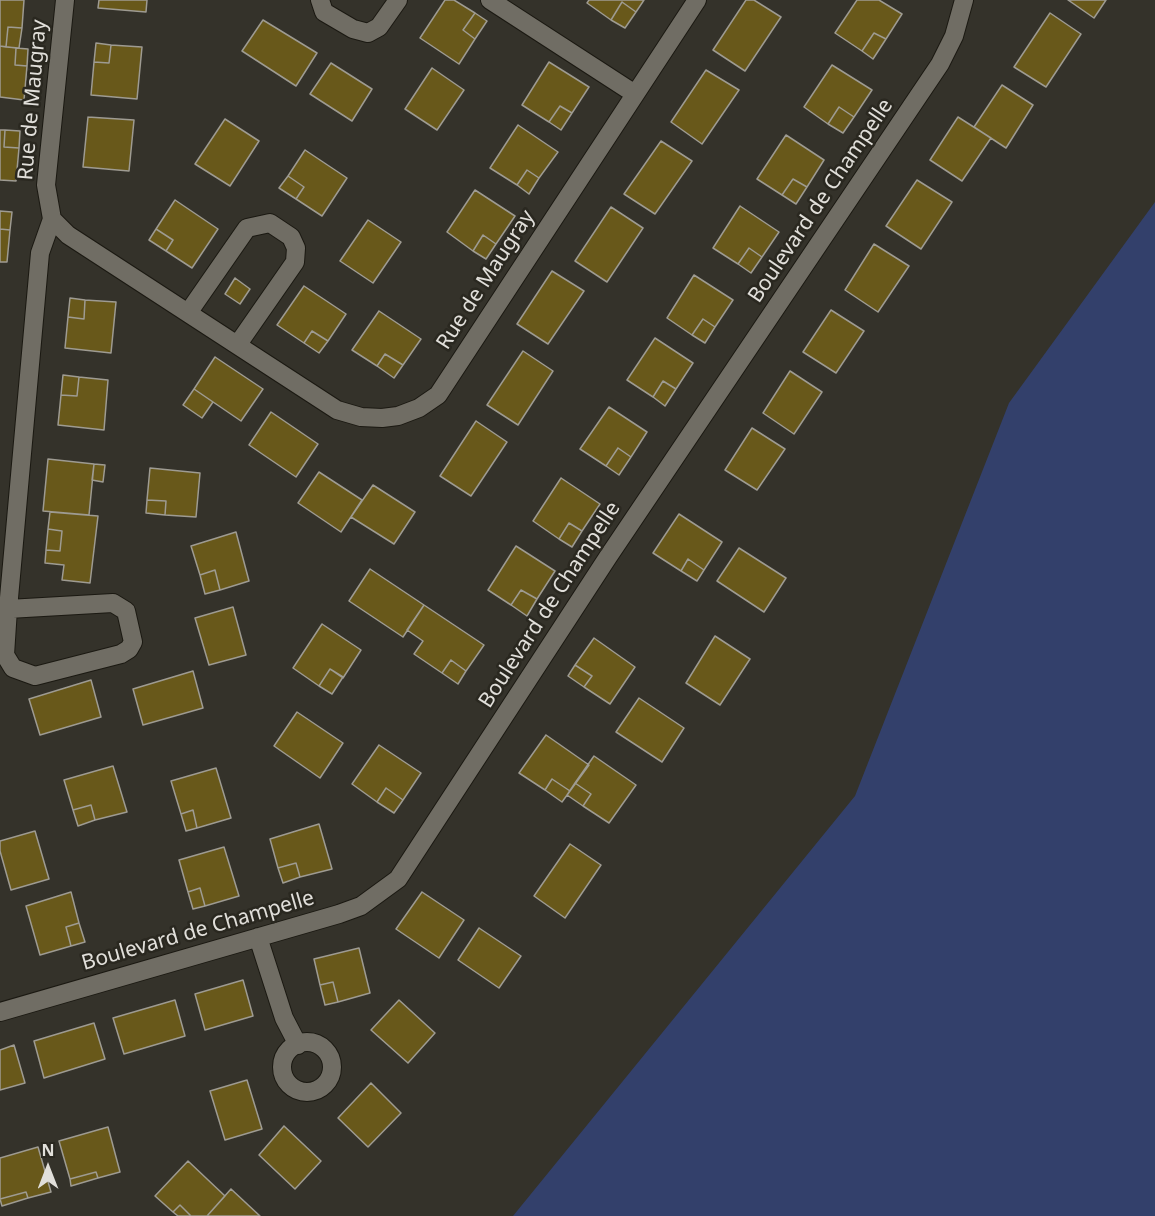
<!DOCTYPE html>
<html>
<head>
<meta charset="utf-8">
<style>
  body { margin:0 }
  #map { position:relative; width:1155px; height:1216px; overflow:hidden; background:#34322a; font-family:"Noto Sans",sans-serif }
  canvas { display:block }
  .north { position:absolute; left:18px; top:1138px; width:60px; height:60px; -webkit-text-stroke:4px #2a2820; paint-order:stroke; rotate:0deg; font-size:16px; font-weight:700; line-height:24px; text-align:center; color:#e1dfda }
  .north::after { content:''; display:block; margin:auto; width:21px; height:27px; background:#e1dfda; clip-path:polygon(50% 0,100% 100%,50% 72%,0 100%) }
</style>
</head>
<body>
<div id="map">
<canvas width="1155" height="1216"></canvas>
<div class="north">N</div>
</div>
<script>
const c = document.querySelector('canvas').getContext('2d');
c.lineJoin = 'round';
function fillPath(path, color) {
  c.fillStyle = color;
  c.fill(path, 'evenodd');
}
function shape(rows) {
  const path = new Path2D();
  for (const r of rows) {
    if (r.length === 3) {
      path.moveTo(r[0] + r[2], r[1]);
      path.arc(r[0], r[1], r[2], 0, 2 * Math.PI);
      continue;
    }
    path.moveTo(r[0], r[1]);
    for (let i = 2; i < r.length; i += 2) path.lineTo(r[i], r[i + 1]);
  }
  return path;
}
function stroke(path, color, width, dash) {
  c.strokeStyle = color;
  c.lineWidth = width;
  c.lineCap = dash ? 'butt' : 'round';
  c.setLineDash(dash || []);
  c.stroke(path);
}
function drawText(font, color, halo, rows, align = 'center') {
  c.font = font + ' "Noto Sans",sans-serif';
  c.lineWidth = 5;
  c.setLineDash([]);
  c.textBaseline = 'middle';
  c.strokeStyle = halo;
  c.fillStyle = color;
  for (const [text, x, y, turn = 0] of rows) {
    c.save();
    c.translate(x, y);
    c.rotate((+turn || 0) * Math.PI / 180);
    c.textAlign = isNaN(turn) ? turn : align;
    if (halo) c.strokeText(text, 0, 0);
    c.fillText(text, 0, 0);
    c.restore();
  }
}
fillPath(shape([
  [1155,202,1155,1216,513,1216,855,796,1009,403]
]), '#33406b');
const building = shape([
  [0,0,24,0,22,28,8,27,6,47,0,46,0,0],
  [99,0,147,0,146,12,98,8,99,0],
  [445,0,454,0,475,13,463,30,475,39,459,64,420,38,445,0],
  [589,0,644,0,636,12,622,2,611,20,587,3,589,0],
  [746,0,754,0,781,17,745,71,713,50,746,0],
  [857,0,879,0,902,14,886,39,874,33,862,51,835,33,857,0],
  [1068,0,1106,0,1094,18,1068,0],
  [622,2,636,12,625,28,611,20,622,2],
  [475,13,487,21,475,39,463,30,475,13],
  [1050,13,1081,34,1046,87,1014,67,1050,13],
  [263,20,317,53,296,86,242,51,263,20],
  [8,27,22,28,19,48,6,47,8,27],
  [874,33,886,39,873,59,862,51,874,33],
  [96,43,111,45,109,63,94,62,96,43],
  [111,45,142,47,137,99,91,95,94,62,109,63,111,45],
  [0,46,16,48,15,65,27,66,24,100,0,97,0,46],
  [16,48,28,49,27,66,15,65,16,48],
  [549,62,589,87,572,113,560,106,549,122,522,105,549,62],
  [331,63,372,89,352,121,310,94,331,63],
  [832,65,872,90,854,117,839,107,828,124,804,107,832,65],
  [432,68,464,90,437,130,405,109,432,68],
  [706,70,739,90,702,144,671,122,706,70],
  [1002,85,1033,105,1006,148,974,127,1002,85],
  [560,106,572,113,561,130,549,122,560,106],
  [839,107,854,117,843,133,828,124,839,107],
  [88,117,134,120,129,171,83,167,88,117],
  [958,117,991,138,962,181,930,160,958,117],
  [225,119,259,141,230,186,195,164,225,119],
  [518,125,558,152,539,178,527,170,517,185,490,168,518,125],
  [0,130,5,130,4,147,19,148,16,181,0,180,0,130],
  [5,130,20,131,19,148,4,147,5,130],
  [786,135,824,160,807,187,793,179,782,195,757,179,786,135],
  [661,141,692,161,655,214,624,194,661,141],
  [305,150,347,178,322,216,296,199,304,187,288,176,305,150],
  [527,170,539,178,529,194,517,185,527,170],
  [288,176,304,187,296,199,279,188,288,176],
  [793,179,807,187,796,204,782,195,793,179],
  [917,180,952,202,921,249,886,226,917,180],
  [475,190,515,216,496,244,483,235,473,251,447,232,475,190],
  [175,200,218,229,192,268,166,251,173,240,156,229,175,200],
  [740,206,779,232,762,257,749,248,738,264,713,248,740,206],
  [611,207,643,228,607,282,575,261,611,207],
  [0,211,12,212,10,230,0,229,0,211],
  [368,220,401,242,373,283,340,261,368,220],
  [0,229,10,230,7,262,0,262,0,229],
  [156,229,173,240,166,251,149,240,156,229],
  [483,235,496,244,486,259,473,251,483,235],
  [874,244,909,266,878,312,845,290,874,244],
  [749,248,762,257,751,273,738,264,749,248],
  [552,271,584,291,548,344,517,324,552,271],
  [694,275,733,300,715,327,703,319,692,335,667,318,694,275],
  [235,278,250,289,240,304,225,294,235,278],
  [304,286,346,314,328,341,312,331,304,343,277,325,304,286],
  [70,298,85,300,84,319,68,317,70,298],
  [85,300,116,302,111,353,65,348,68,317,84,319,85,300],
  [831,310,864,331,836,373,803,352,831,310],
  [379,311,421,339,403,365,385,354,377,366,352,350,379,311],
  [703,319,715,327,705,343,692,335,703,319],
  [312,331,328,341,319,353,304,343,312,331],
  [655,338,693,363,676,389,663,381,653,397,627,380,655,338],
  [523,351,553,371,518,425,487,405,523,351],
  [385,354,403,365,394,378,377,366,385,354],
  [215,357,263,389,241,421,194,389,215,357],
  [790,371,822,392,794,434,763,413,790,371],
  [63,375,79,377,77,396,61,395,63,375],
  [79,377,108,380,104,430,58,425,61,395,77,396,79,377],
  [663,381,676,389,665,406,653,397,663,381],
  [194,389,213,402,202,418,183,405,194,389],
  [609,407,647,432,631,457,618,448,606,466,580,449,609,407],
  [271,412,318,444,296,477,249,445,271,412],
  [476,421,507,442,471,496,440,476,476,421],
  [752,428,785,449,757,490,725,470,752,428],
  [618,448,631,457,619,475,606,466,618,448],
  [48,459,94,464,89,515,43,511,48,459],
  [94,464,105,465,103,482,92,480,94,464],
  [150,468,200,473,196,517,165,515,166,501,147,500,150,468],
  [319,472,362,500,341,532,298,503,319,472],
  [561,478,600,504,582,531,569,523,559,539,533,521,561,478],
  [373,485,415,512,394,544,351,517,373,485],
  [147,500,166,501,165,515,146,513,147,500],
  [50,512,98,516,90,583,62,580,64,565,45,563,46,550,60,551,62,531,48,529,50,512],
  [679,514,722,542,704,570,688,559,681,571,653,553,679,514],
  [569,523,582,531,572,547,559,539,569,523],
  [48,529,62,531,60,551,46,550,48,529],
  [236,532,249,581,220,590,215,570,200,575,191,546,236,532],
  [516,546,555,571,537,599,521,590,511,605,488,590,516,546],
  [739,548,786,578,764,612,717,581,739,548],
  [688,559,704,570,697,581,681,571,688,559],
  [370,569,424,605,403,637,349,601,370,569],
  [215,570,220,590,205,594,200,575,215,570],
  [521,590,537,599,527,616,511,605,521,590],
  [424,605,484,645,466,671,451,660,442,673,414,654,423,641,407,630,424,605],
  [233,607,246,655,209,665,195,618,233,607],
  [322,624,361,650,343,678,330,669,319,686,293,668,322,624],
  [715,636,750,659,720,705,686,683,715,636],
  [594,638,635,667,610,704,584,687,592,676,575,665,594,638],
  [451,660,466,671,458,684,442,673,451,660],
  [575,665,592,676,584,687,568,676,575,665],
  [330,669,343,677,332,694,319,686,330,669],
  [193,671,203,708,143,725,133,689,193,671],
  [91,680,101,717,40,735,29,699,91,680],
  [639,698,684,728,662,762,616,732,639,698],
  [297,712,343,743,320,778,274,746,297,712],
  [546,735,589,765,570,791,552,779,545,790,519,773,546,735],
  [379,745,421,773,403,800,386,788,377,802,352,784,379,745],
  [594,756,636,785,609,823,583,806,591,794,575,783,594,756],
  [113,766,127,812,95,820,91,805,73,810,64,780,113,766],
  [216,768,231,818,197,828,193,810,181,814,171,781,216,768],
  [552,779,570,791,562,802,545,790,552,779],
  [575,783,591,794,583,806,567,795,575,783],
  [386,788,403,800,394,813,377,802,386,788],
  [91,805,95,820,78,826,73,810,91,805],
  [193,810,197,828,186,831,181,814,193,810],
  [319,824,332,869,300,877,296,863,278,868,270,839,319,824],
  [35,831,49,879,11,890,0,851,0,841,35,831],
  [570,844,601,865,565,918,534,896,570,844],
  [224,847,239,896,205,906,200,888,188,892,179,860,224,847],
  [296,863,300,877,283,883,278,868,296,863],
  [200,888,205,906,193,909,188,892,200,888],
  [71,892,79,923,66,927,71,946,40,955,26,906,71,892],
  [422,892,464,920,439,958,396,929,422,892],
  [79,923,85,942,71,946,66,927,79,923],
  [479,928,521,956,499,988,458,960,479,928],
  [359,948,370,993,338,1002,333,982,320,985,314,959,359,948],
  [243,980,253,1016,205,1030,195,994,243,980],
  [333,982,338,1002,325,1005,320,985,333,982],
  [175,1000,185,1036,124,1054,113,1018,175,1000],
  [399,1000,435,1033,408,1063,371,1030,399,1000],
  [94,1023,105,1059,44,1078,34,1041,94,1023],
  [14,1045,25,1083,0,1090,0,1050,14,1045],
  [247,1080,262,1129,225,1140,210,1091,247,1080],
  [371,1083,401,1113,368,1147,338,1118,371,1083],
  [284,1126,321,1161,295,1189,259,1155,284,1126],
  [108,1127,120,1172,98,1178,96,1172,70,1179,59,1141,108,1127],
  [38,1147,51,1192,28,1198,26,1192,0,1199,0,1158,38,1147],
  [188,1161,225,1196,207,1216,191,1216,180,1205,173,1212,155,1196,188,1161],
  [96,1172,98,1178,71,1186,70,1179,96,1172],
  [231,1189,260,1216,207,1216,231,1189],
  [26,1192,28,1198,2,1206,0,1199,26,1192],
  [180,1205,191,1216,178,1216,173,1212,180,1205]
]);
fillPath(building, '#68581a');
stroke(building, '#9e9b92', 1.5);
const street = shape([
  [65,0,46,185,52,219,68,235,337,410,361,417,382,418,398,416,419,408,438,395,697,0],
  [320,0,324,12,353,29,368,33,379,27,398,0],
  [490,0,635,94],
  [188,313,247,228,270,223,291,237,296,248,295,262,238,344],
  [8,609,113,603,126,611,133,642,129,649,121,654,35,676,13,668,5,655,8,609,40,253,52,219],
  [258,937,284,1018,298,1045],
  [0,1012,339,914,361,906,398,879,608,557,940,64,954,36,964,0],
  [307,1067,25]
]);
stroke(street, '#1b1912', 20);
stroke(street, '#706d64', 18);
drawText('21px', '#e1dfda', '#2a2820', [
  ["Rue de Maugray",33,100,-85],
  ["Boulevard de Champelle",821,201,-56],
  ["Rue de Maugray",486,280,-57],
  ["Boulevard de Champelle",550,605,-57],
  ["Boulevard de Champelle",198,931,-16]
]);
</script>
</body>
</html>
